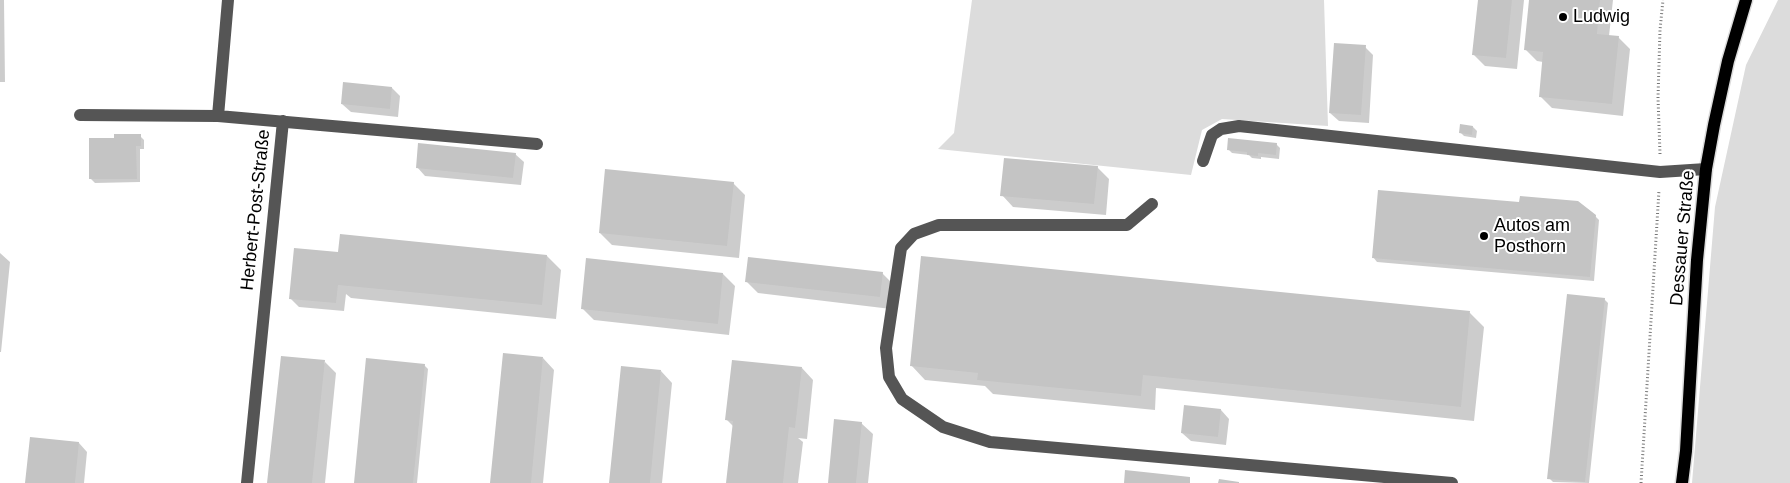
<!DOCTYPE html>
<html>
<head>
<meta charset="utf-8">
<style>
  body { margin:0 }
  canvas { display:block; background:#fff }
</style>
</head>
<body>
<canvas width="1790" height="483"></canvas>
<script>
const c = document.querySelector('canvas').getContext('2d');
c.lineJoin = 'round';
function fillPath(path, color) {
  c.fillStyle = color;
  c.fill(path, 'evenodd');
}
function shape(rows) {
  const path = new Path2D();
  for (const r of rows) {
    path.moveTo(r[0], r[1]);
    for (let i = 2; i < r.length; i += 2) path.lineTo(r[i], r[i + 1]);
  }
  return path;
}
function stroke(path, color, width, dash) {
  c.strokeStyle = color;
  c.lineWidth = width;
  c.lineCap = dash ? 'butt' : 'round';
  c.setLineDash(dash || []);
  c.stroke(path);
}
function drawText(font, color, halo, rows, align = 'center') {
  c.font = font + ' Arial,sans-serif';
  c.lineWidth = 4;
  c.setLineDash([]);
  c.textBaseline = 'middle';
  c.strokeStyle = halo;
  c.fillStyle = color;
  for (const [text, x, y, turn = 0] of rows) {
    c.save();
    c.translate(x, y);
    c.rotate((+turn || 0) * Math.PI / 180);
    c.textAlign = isNaN(turn) ? turn : align;
    if (halo) c.strokeText(text, 0, 0);
    c.fillText(text, 0, 0);
    c.restore();
  }
}
fillPath(shape([
  [972,0,1324,0,1328,126,1222,119,1202,130,1191,175,938,149,954,133],
  [1778,0,1790,0,1790,483,1692,483,1715,207,1746,65]
]), '#dcdcdc');
fillPath(shape([
  [0,0,4,0,5,82,0,82],
  [1479,0,1524,0,1517,69,1485,66,1474,55],
  [1530,0,1613,0,1609,36,1618,37,1630,49,1623,116,1552,108,1540,96,1543,62,1537,61,1525,49],
  [1365,47,1373,55,1369,123,1339,121,1330,113],
  [392,88,400,96,398,117,351,112,342,104],
  [1473,127,1477,131,1476,138,1464,136,1460,132],
  [140,136,144,140,144,149,140,149,140,182,95,183,91,179,115,139],
  [1276,144,1280,148,1279,159,1261,157,1261,159,1252,158,1249,155,1232,153,1228,149],
  [515,154,524,162,521,185,425,176,417,167],
  [1097,167,1109,179,1106,215,1013,207,1002,195],
  [733,183,745,195,739,258,612,245,600,233],
  [1595,216,1599,220,1594,281,1377,262,1373,257],
  [0,253,10,262,1,352,0,352],
  [338,254,547,256,561,270,556,319,351,298,346,294,344,311,299,307,290,298],
  [922,257,1470,313,1484,327,1474,421,1156,388,1155,410,993,394,985,386,925,380,911,365],
  [882,273,894,285,891,309,758,293,747,282],
  [723,274,735,286,729,335,594,320,582,308],
  [1604,299,1608,303,1589,483,1553,482,1549,478],
  [543,358,554,370,543,483,491,483],
  [325,362,336,373,325,483,269,483],
  [424,365,428,369,417,483,355,483],
  [802,368,813,380,807,439,798,438,803,442,798,483,727,483,734,427,726,419],
  [661,371,672,383,662,483,610,483],
  [1221,410,1229,419,1226,445,1191,441,1182,433],
  [861,423,873,434,868,483,829,483],
  [79,443,87,452,84,483,27,483]
]), '#0003');
fillPath(shape([
  [1478,0,1512,0,1506,58,1472,55],
  [1529,0,1600,0,1597,34,1619,36,1612,104,1539,97,1543,52,1524,50],
  [1334,43,1366,45,1361,115,1329,113],
  [343,82,392,87,390,109,341,104],
  [1460,124,1473,126,1472,135,1459,133],
  [114,134,141,134,141,146,136,146,137,179,89,179,89,138,114,138],
  [1228,138,1277,143,1276,155,1258,153,1258,156,1247,155,1247,152,1227,150],
  [418,143,516,153,513,178,416,168],
  [1004,158,1098,166,1094,204,1000,196],
  [605,169,734,182,727,246,599,233],
  [1378,190,1519,202,1520,196,1578,201,1596,215,1590,277,1372,258],
  [340,234,547,255,542,305,338,285,336,303,289,299,294,248,338,252],
  [921,256,1470,311,1461,407,1143,375,1141,396,977,380,978,373,910,366],
  [748,257,883,272,880,297,745,282],
  [586,258,723,273,718,324,581,309],
  [1567,294,1605,298,1585,482,1547,479],
  [503,353,543,357,531,483,490,483],
  [281,356,325,360,312,483,267,483],
  [366,358,425,364,413,483,354,483],
  [732,360,802,367,795,428,789,427,783,483,726,483,733,421,725,420],
  [621,366,661,370,650,483,609,483],
  [1184,405,1221,409,1218,437,1181,433],
  [834,419,862,422,856,483,828,483],
  [30,437,79,442,75,483,25,483],
  [1125,470,1190,477,1190,483,1124,483],
  [1219,479,1239,482,1239,483,1218,483]
]), '#c4c4c4');
const major = shape([
  [1682,483,1686,451,1697,260,1706,169,1714,125,1728,61,1746,0]
]);
stroke(major, '#dbdbdb', 15);
stroke(shape([
  [1660,154,1658,98,1660,30,1663,0],
  [1641,483,1659,190]
]), '#777', 3, [1, 2.5]);
stroke(shape([
  [228,0,218,116,537,144],
  [80,115,218,116],
  [1203,161,1212,135,1221,129,1239,126,1660,172,1706,169],
  [1152,204,1127,225,939,225,914,234,901,248,886,348,889,377,902,399,943,427,990,442,1452,483],
  [247,483,283,121]
]), '#555', 12);
stroke(major, '#000', 12);
for (const [x, y, r, color] of [
  [1563,17,5,"#000"],
  [1484,236,5,"#000"]
]) {
  const dot = new Path2D();
  dot.arc(x, y, r, 0, 2 * Math.PI);
  c.fillStyle = color;
  c.fill(dot);
  stroke(dot, '#fff', 2);
}
drawText('18px', '#000', '#fff', [
  ["Ludwig",1573,17],
  ["Autos am",1494,226],
  ["Posthorn",1494,247]
], 'left');
drawText('18px', '#000', '#fff', [
  ["Herbert-Post-Straße",256,210,-84],
  ["Dessauer Straße",1683,238,-85]
]);
</script>
</body>
</html>
